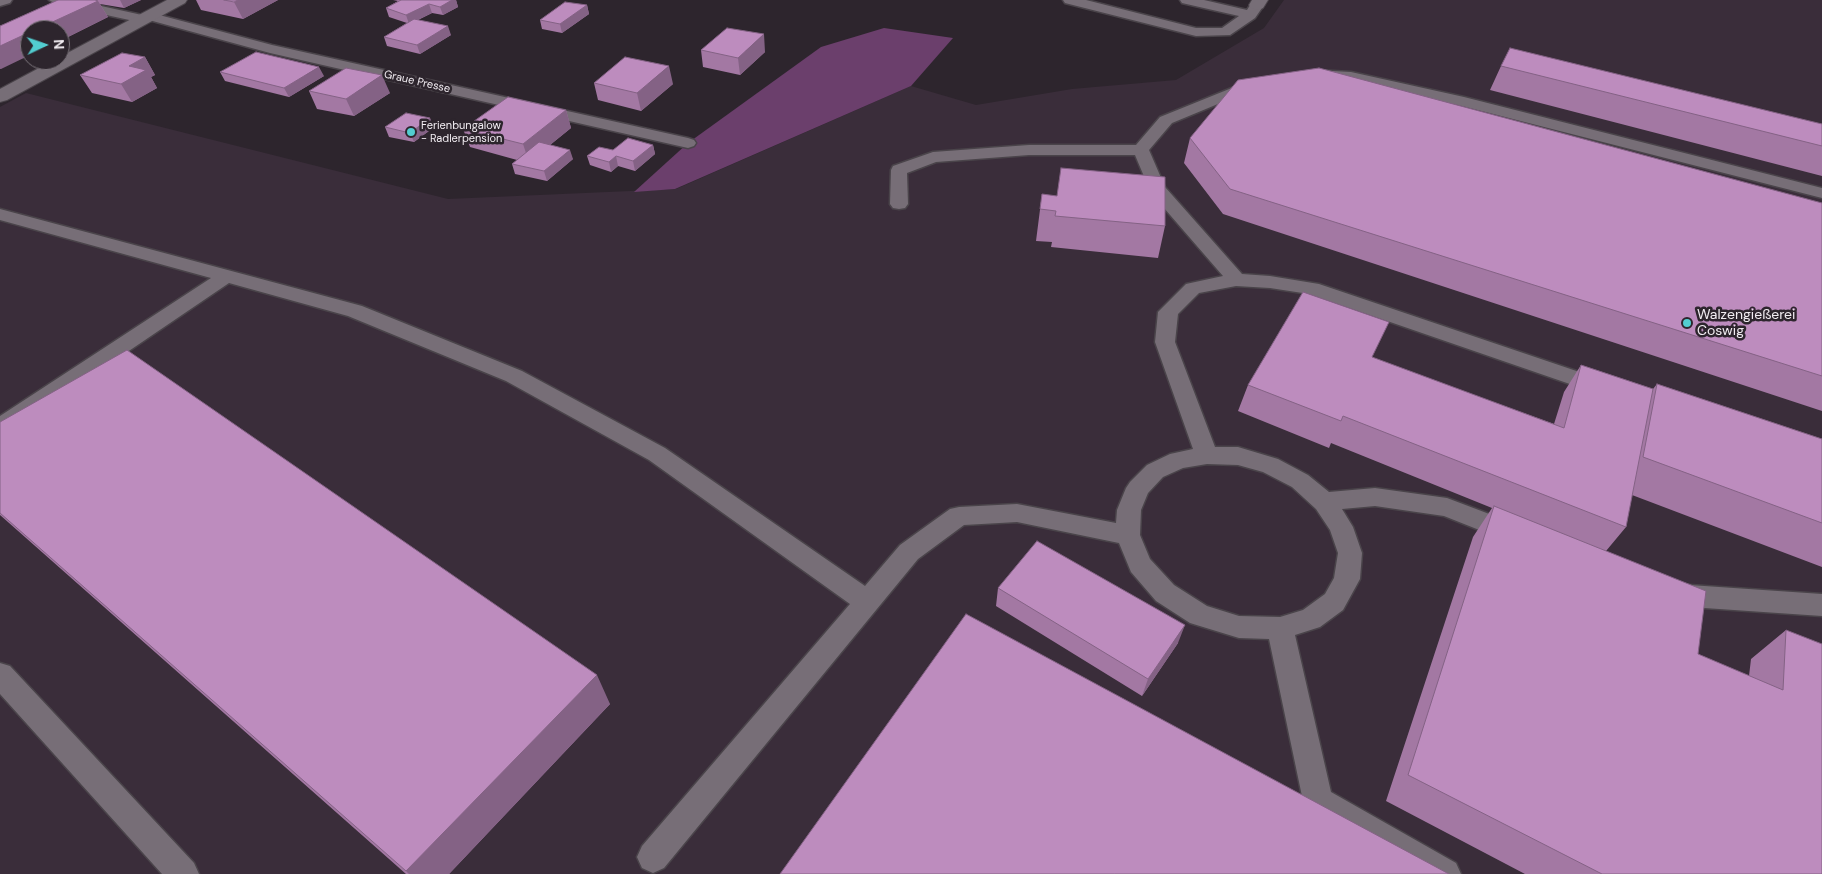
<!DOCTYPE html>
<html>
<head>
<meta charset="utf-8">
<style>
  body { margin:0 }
  #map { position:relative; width:1822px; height:874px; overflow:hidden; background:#2d252d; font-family:"DM Sans",sans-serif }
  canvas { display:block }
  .north { position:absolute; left:20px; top:20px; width:50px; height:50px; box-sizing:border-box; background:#2d252d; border:1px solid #7c757c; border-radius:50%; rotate:87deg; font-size:14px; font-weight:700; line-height:20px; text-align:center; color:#f2edf2 }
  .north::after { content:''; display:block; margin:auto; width:18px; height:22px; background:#52cdd0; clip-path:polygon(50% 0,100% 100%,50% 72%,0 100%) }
</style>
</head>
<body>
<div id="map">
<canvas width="1822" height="874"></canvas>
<div class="north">N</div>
</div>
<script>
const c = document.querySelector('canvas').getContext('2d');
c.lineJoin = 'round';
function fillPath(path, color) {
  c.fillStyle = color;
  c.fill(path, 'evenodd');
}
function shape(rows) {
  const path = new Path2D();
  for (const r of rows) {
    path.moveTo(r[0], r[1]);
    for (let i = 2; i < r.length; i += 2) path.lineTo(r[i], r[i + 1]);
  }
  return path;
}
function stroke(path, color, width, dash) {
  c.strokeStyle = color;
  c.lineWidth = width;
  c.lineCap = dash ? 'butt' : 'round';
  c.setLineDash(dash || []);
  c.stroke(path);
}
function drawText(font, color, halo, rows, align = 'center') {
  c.font = font + ' "DM Sans",sans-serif';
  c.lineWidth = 5;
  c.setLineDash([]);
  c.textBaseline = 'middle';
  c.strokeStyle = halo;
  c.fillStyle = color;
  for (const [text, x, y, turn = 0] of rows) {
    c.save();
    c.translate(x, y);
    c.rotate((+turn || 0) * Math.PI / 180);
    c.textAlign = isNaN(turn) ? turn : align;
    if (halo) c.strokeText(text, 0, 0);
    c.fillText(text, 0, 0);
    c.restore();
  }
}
fillPath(shape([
  [1284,0,1822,0,1822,874,0,874,0,107,26,93,448,199,676,189,911,86,976,105,1072,89,1176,80,1264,28]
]), '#3a2d3a');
fillPath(shape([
  [884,28,953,38,911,86,675,189,634,192,688,143,821,47]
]), '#6b3f6c');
const lane = shape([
  [0,0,12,0,10,3,0,6,0,0],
  [49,0,74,0,142,15,148,12,272,45,688,138,694,140,696,143,694,146,688,148,270,53,149,20,143,23,56,4,49,0],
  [1063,0,1086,0,1196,28,1222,28,1239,16,1182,3,1180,0,1204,0,1247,10,1252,2,1262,2,1264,5,1255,18,1230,35,1196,36,1065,3,1063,0],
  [1315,70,1351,72,1464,97,1822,188,1822,198,1462,106,1351,80,1310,77,1308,74,1310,71,1315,70],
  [1254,79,1259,81,1262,84,1259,87,1172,123,1149,150,1165,187,1242,274,1270,276,1319,284,1609,382,1612,387,1609,392,1601,394,1593,392,1309,294,1270,288,1236,286,1199,293,1178,314,1175,342,1215,447,1238,447,1278,459,1308,475,1329,492,1375,488,1447,498,1521,526,1524,533,1521,540,1512,543,1444,516,1375,506,1342,509,1353,527,1362,553,1360,579,1343,610,1320,627,1295,635,1331,792,1456,863,1461,874,1415,874,1307,811,1303,801,1269,639,1239,638,1190,623,1156,601,1131,572,1119,543,1017,522,964,525,918,559,664,868,653,873,642,868,637,857,642,846,850,604,649,460,506,381,348,316,229,283,8,433,0,435,0,416,211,278,0,220,0,209,362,306,522,371,665,448,865,586,900,545,950,509,959,507,1017,504,1116,523,1117,510,1126,488,1130,482,1147,465,1170,454,1193,449,1155,342,1158,312,1186,284,1223,276,1151,193,1135,155,1029,155,936,162,907,173,908,204,905,208,899,209,893,208,890,204,891,170,893,166,933,152,1029,145,1136,145,1160,117,1254,79],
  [1207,464,1238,465,1263,472,1292,487,1316,509,1330,530,1338,553,1334,578,1325,594,1303,610,1280,617,1239,616,1207,606,1174,585,1150,559,1140,535,1141,510,1148,493,1163,477,1183,468,1207,464],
  [1675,584,1822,594,1822,616,1675,606,1666,603,1662,595,1666,587,1675,584],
  [0,663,10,666,194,863,199,874,162,874,0,694,0,663]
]);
const street = shape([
  [167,0,187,0,185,3,7,100,0,102,0,89,54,60,60,60,60,57,167,0],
  [1252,0,1268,0,1263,8,1257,10,1251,8,1249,5,1252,0]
]);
stroke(lane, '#4a444a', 3);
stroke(street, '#4a444a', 2);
fillPath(lane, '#776e77');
fillPath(street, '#776e77');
fillPath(shape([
  [58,0,141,0,124,8,100,4,108,17,60,41,60,30,0,69,0,26],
  [196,0,278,0,243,19,201,10],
  [393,0,456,0,458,7,443,15,432,13,418,20,451,35,420,54,387,46,384,37,407,23,389,17,386,8,398,1],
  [587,5,589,14,562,33,542,29,540,20],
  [701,50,765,52,740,75,703,67],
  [145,57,155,75,151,77,157,88,132,102,92,93,80,75],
  [1501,66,1822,124,1822,176,1490,90],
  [220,72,324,76,289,97,225,81],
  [594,83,673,84,641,111,598,100],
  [309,91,390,93,354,116,317,109],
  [566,110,571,128,550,145,573,159,547,181,515,174,512,164,517,160,470,147,463,129],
  [430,118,433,128,414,142,389,137,385,127],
  [1190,138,1822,203,1822,411,1223,214,1184,163],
  [653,145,655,154,635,171,618,166,611,172,590,165,587,156,613,150],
  [1042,194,1165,226,1158,258,1051,247,1052,242,1036,241],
  [1372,358,1554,424,1564,392,1581,365,1653,389,1657,384,1822,439,1822,567,1632,495,1626,527,1606,551,1698,654,1749,676,1751,659,1786,630,1822,874,1525,874,1386,801,1473,537,1492,508,1331,443,1329,448,1238,411,1248,385],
  [0,422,610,704,449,874,406,874,0,515],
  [998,588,1178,643,1142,696,996,606]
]), '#a378a3');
fillPath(shape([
  [120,0,141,0,124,8],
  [238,0,278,0,243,19,234,2],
  [452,0,456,0,458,7,443,15,440,7],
  [98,1,108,17,60,41,60,30,35,30],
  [429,4,432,13,409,24,406,15],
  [587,5,589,14,562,33,560,24],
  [448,26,451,35,420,54,417,45],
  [30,32,30,55,1,69,0,68,0,46],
  [764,34,765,52,740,75,738,58],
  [145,57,155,75,151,77,157,88,132,102,121,84,129,66],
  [669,66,673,84,641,111,637,93],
  [319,67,324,76,289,97,284,88],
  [382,75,390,93,354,116,346,99],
  [566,110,571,128,529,162,523,144],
  [430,118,433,128,414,142,410,133],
  [653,145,655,154,635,171,633,161],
  [570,150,573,159,547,181,544,171],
  [616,156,618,166,611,172,609,162],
  [1185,625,1178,643,1142,696,1148,679],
  [597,675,610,704,449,874,409,874,406,871]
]), '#846285');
const building = shape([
  [58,0,95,0,98,1,35,30,30,30,30,32,0,46,0,26,58,0],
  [224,0,238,0,234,2,224,0],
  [401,0,452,0,440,7,429,4,406,15,386,8,401,0],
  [565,2,587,5,560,24,540,20,565,2],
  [414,19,448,26,417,45,384,37,414,19],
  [727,28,764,34,738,58,701,50,727,28],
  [1510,48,1822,124,1822,146,1501,66,1510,48],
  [256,52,319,67,284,88,220,72,256,52],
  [122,53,145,57,129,66,146,70,121,84,80,75,122,53],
  [625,57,669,66,637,93,594,83,625,57],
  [346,68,382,75,346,99,309,91,346,68],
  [1319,68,1822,203,1822,376,1230,189,1190,138,1238,80,1319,68],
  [508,97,566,110,523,144,463,129,508,97],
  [406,113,430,118,410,133,385,127,406,113],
  [628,138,653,145,633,161,616,156,609,162,587,156,599,147,613,150,628,138],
  [539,142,570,150,544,171,512,164,539,142],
  [1061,168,1165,177,1165,226,1055,216,1056,211,1040,209,1042,194,1057,196,1061,168],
  [1303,292,1389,322,1372,357,1564,428,1581,365,1653,389,1626,527,1343,416,1341,421,1248,385,1303,292],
  [127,350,597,675,406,871,0,513,0,422,127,350],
  [1657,384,1822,439,1822,523,1643,457,1657,384],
  [1494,506,1706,591,1698,654,1783,690,1786,630,1822,644,1822,874,1602,874,1408,775,1494,506],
  [1037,541,1185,625,1148,679,998,588,1037,541],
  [966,614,1449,874,780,874,966,614]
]);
fillPath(building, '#bd8cbe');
stroke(building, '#846285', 1);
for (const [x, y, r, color] of [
  [411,132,5,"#52cdd0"],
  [1687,323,5,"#52cdd0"]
]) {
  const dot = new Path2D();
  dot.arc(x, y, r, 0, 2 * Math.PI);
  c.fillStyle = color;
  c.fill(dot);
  stroke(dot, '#2d252d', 2);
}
drawText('11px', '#f2edf2', '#2d252d', [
  ["Graue Presse",417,82,13]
]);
drawText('11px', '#f2edf2', '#2d252d', [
  ["Ferienbungalow",421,126],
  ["- Radlerpension",421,139]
], 'left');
drawText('14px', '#f2edf2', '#2d252d', [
  ["Walzengießerei",1697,315],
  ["Coswig",1697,331]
], 'left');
</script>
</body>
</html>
